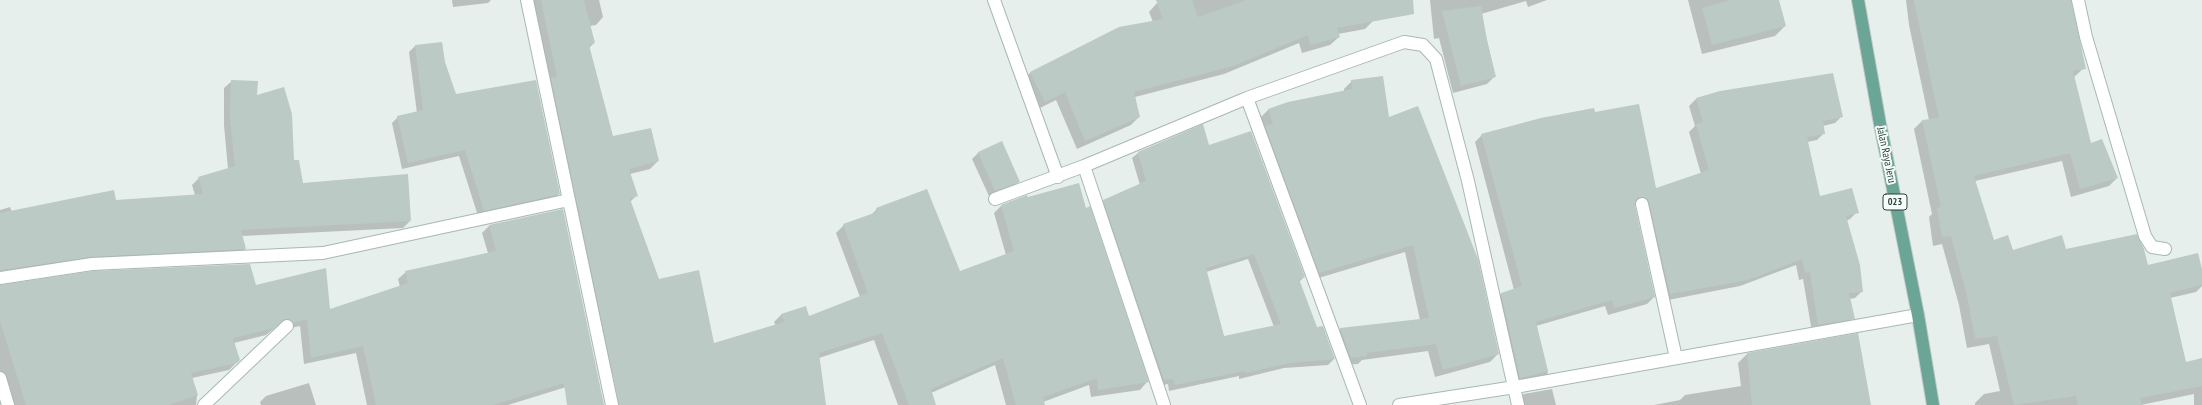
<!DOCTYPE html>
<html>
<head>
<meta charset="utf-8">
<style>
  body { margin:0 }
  canvas { display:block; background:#e6efeb }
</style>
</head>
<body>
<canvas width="2202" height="405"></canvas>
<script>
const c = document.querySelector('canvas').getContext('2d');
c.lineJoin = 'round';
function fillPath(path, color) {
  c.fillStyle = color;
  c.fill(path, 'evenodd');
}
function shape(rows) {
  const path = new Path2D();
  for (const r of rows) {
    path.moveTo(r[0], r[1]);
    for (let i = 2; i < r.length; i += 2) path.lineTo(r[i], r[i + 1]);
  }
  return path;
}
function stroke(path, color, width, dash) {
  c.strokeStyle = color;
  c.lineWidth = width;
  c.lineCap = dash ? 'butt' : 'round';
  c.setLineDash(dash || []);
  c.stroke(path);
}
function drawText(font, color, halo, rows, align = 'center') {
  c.font = font + ' "PT Sans Narrow",sans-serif';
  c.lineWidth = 4;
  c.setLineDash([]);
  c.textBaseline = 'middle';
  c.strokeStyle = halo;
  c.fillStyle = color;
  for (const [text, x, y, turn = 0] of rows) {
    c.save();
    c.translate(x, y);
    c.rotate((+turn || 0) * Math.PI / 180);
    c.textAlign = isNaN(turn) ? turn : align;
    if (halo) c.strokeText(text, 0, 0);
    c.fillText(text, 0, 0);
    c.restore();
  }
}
fillPath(shape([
  [452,0,491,0,488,3,453,7],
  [532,0,599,0,603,17,596,25,589,26,594,43,589,48,612,137,658,161,650,169,630,174,636,196,630,202,659,280,713,344,776,326,774,322,782,314,809,317,860,297,836,233,844,225,871,215,877,209,960,272,1006,255,994,213,1001,206,1027,199,1086,209,1147,382,1140,390,1091,397,1089,385,1043,402,1044,405,1006,405,995,365,931,393,935,405,898,405,874,340,819,358,825,405,619,405,613,373,605,376],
  [1165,0,1369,0,1373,21,1365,29,1338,34,1339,37,1330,45,1302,53,1299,43,1224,74,1135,97,1139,117,1131,125,1077,149,1056,100,1036,110,1022,81,1030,73,1120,28,1153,22,1149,12,1157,3],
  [1430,0,1547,0,1528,7,1526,1,1481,14,1495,76,1487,84,1453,93,1439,38,1434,39],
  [1688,0,1778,0,1785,26,1775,36,1702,54],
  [1906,0,2070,0,2084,68,2074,77,2090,144,2117,178,2109,186,2071,197,2062,161,1975,181,1993,242,2013,252,2066,251,2147,266,2202,273,2202,286,2196,292,2170,298,2185,363,2202,359,2202,405,2194,405,2194,394,2141,405,1975,405,1975,403,1984,394,2000,391,1989,344,1967,348,1959,305,1942,244,1933,246,1929,217,1932,214,1914,129,1922,121,1929,120,1909,25],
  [442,43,444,62,456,96,559,194,553,200,478,216,459,156,402,169,392,123,398,117,417,113,409,52,415,46],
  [232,81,256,96,293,162,302,184,410,221,403,228,242,236,245,249,238,256,0,276,0,210,10,207,12,212,195,195,192,185,199,178,228,169,224,125,224,88],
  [1352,81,1388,119,1498,354,1490,362,1435,377,1428,351,1362,360,1358,364,1343,365,1333,337,1340,329,1420,320,1405,252,1312,280,1260,118,1268,110,1288,103,1344,92,1344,89],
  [1696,99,1842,116,1835,123,1823,126,1824,133,1817,140,1807,142,1819,198,1857,212,1850,219,1846,221,1862,291,1855,298,1849,299,1853,318,1846,325,1812,332,1803,279,1799,280,1796,265,1740,286,1663,301,1638,204,1634,203,1654,297,1647,304,1608,315,1605,306,1536,326,1548,373,1541,380,1513,385,1494,301,1501,294,1514,290,1475,142,1482,135,1594,113,1655,189,1701,174,1689,132,1695,126,1689,106],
  [1001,143,1019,181,1013,187,989,196,972,159,978,153],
  [1208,146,1304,277,1299,282,1316,328,1334,359,1328,365,1284,368,1239,379,1239,376,1169,391,1168,384,1158,386,1098,207,1104,201,1140,185,1132,158,1138,153],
  [1248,259,1274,327,1224,337,1206,272],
  [562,210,589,380,508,405,367,405,356,353,304,364,300,326,286,329,282,326,277,326,266,335,234,343,239,360,229,370,192,378,197,395,196,405,7,405,0,383,0,286,255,287,330,311,400,287,398,279,406,272,488,253,482,233,489,226],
  [1857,335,1869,405,1654,405,1680,400,1685,395,1741,386,1738,363,1747,354],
  [309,383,316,405,261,405,260,402,266,396],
  [1552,389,1556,405,1515,405,1515,403,1524,394]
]), '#0003');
fillPath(shape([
  [541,0,584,0,595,43,589,45,613,136,651,128,659,161,629,169,638,196,630,199,659,279,699,270,714,343,784,322,781,314,806,306,809,316,868,293,843,224,877,212,876,208,927,189,960,271,1014,251,1001,205,1027,195,1028,197,1079,183,1086,208,1090,206,1149,382,1098,390,1097,378,1043,397,1045,405,1016,405,1003,358,931,389,936,405,909,405,882,333,819,353,826,405,619,405,551,78,557,77],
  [1156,0,1192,0,1198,17,1247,0,1413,0,1414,14,1337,28,1340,37,1310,45,1308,35,1233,66,1134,92,1140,117,1085,141,1065,92,1045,102,1030,72,1119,27,1163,19],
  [1731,0,1779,0,1786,26,1712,45,1702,8],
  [1914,0,2071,0,2086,69,2073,71,2091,143,2102,139,2118,178,2080,189,2070,153,1974,176,1994,240,2008,235,2013,250,2062,235,2066,249,2137,234,2144,249,2148,265,2198,253,2202,269,2202,285,2170,293,2186,362,2202,358,2202,386,2140,398,2142,405,2078,405,2076,396,2014,405,1997,336,1975,339,1967,296,1951,236,1942,237,1937,208,1941,207,1922,120,1939,118],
  [1481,6,1487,40,1496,77,1461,86,1442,11],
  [442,42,445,62,456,94,536,80,560,194,484,211,465,150,408,163,397,116,423,110,415,45],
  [1833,73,1843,117,1823,121,1825,134,1807,137,1820,196,1852,188,1859,213,1846,216,1860,265,1863,292,1849,293,1855,319,1818,325,1810,272,1805,273,1802,259,1748,280,1670,294,1649,202,1647,199,1641,197,1637,199,1635,206,1655,297,1614,308,1612,300,1536,322,1548,371,1520,378,1501,293,1522,286,1481,134,1541,118,1594,108,1595,112,1639,104,1656,188,1709,170,1696,124,1703,122,1696,98,1720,91],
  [1383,76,1389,117,1418,106,1478,259,1499,354,1443,370,1436,344,1367,353,1367,356,1351,358,1340,328,1429,318,1413,245,1319,273,1265,126,1273,124,1268,109,1288,102,1352,89,1351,80],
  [231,80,258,81,257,95,284,87,292,114,294,160,299,160,303,183,408,174,411,221,241,230,246,249,92,257,0,270,0,213,114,190,116,200,203,194,198,177,235,166,230,117],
  [1203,124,1209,145,1251,131,1305,277,1299,279,1317,327,1323,326,1335,359,1290,363,1245,373,1245,371,1175,385,1173,379,1164,380,1103,200,1146,181,1138,152],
  [1254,254,1281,324,1224,336,1206,268],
  [1002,141,1020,182,995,191,978,152],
  [563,209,604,405,567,405,564,383,493,405,376,405,363,346,311,358,307,319,293,323,286,319,274,328,233,338,240,360,237,363,191,373,198,395,169,405,26,405,0,321,0,285,93,271,250,264,256,285,326,268,330,309,408,283,405,271,496,251,489,225],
  [1858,333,1871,405,1752,405,1747,353]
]), '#bbcac4');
const street = shape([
  [527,0,612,405],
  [994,0,1058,177],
  [2078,0,2086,37,2145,236,2152,247,2165,249],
  [1247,98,1360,405],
  [995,199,1084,166],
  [1642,204,1676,358],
  [0,278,92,264,323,253,569,200],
  [0,378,8,405],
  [204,405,287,326],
  [1164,405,1084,166,1247,98,1404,42,1423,45,1436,59,1468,181,1518,405],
  [1399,405,1515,387,1918,315]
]);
const primary = shape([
  [1858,0,1880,124,1918,315,1933,405]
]);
stroke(street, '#a8b8b2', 14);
stroke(primary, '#c2cac8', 14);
stroke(street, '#fff', 12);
stroke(primary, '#6aa596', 12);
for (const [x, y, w] of [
  [1895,202,24]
]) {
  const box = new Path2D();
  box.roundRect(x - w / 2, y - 8, w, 16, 3);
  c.fillStyle = '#f7fbf9';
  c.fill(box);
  stroke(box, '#24423a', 1);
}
drawText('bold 10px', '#24423a', null, [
  ["023",1895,202]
]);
drawText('11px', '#24423a', '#f7fbf9', [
  ["Jalan Raya Jeru",1886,155,78]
]);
</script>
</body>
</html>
